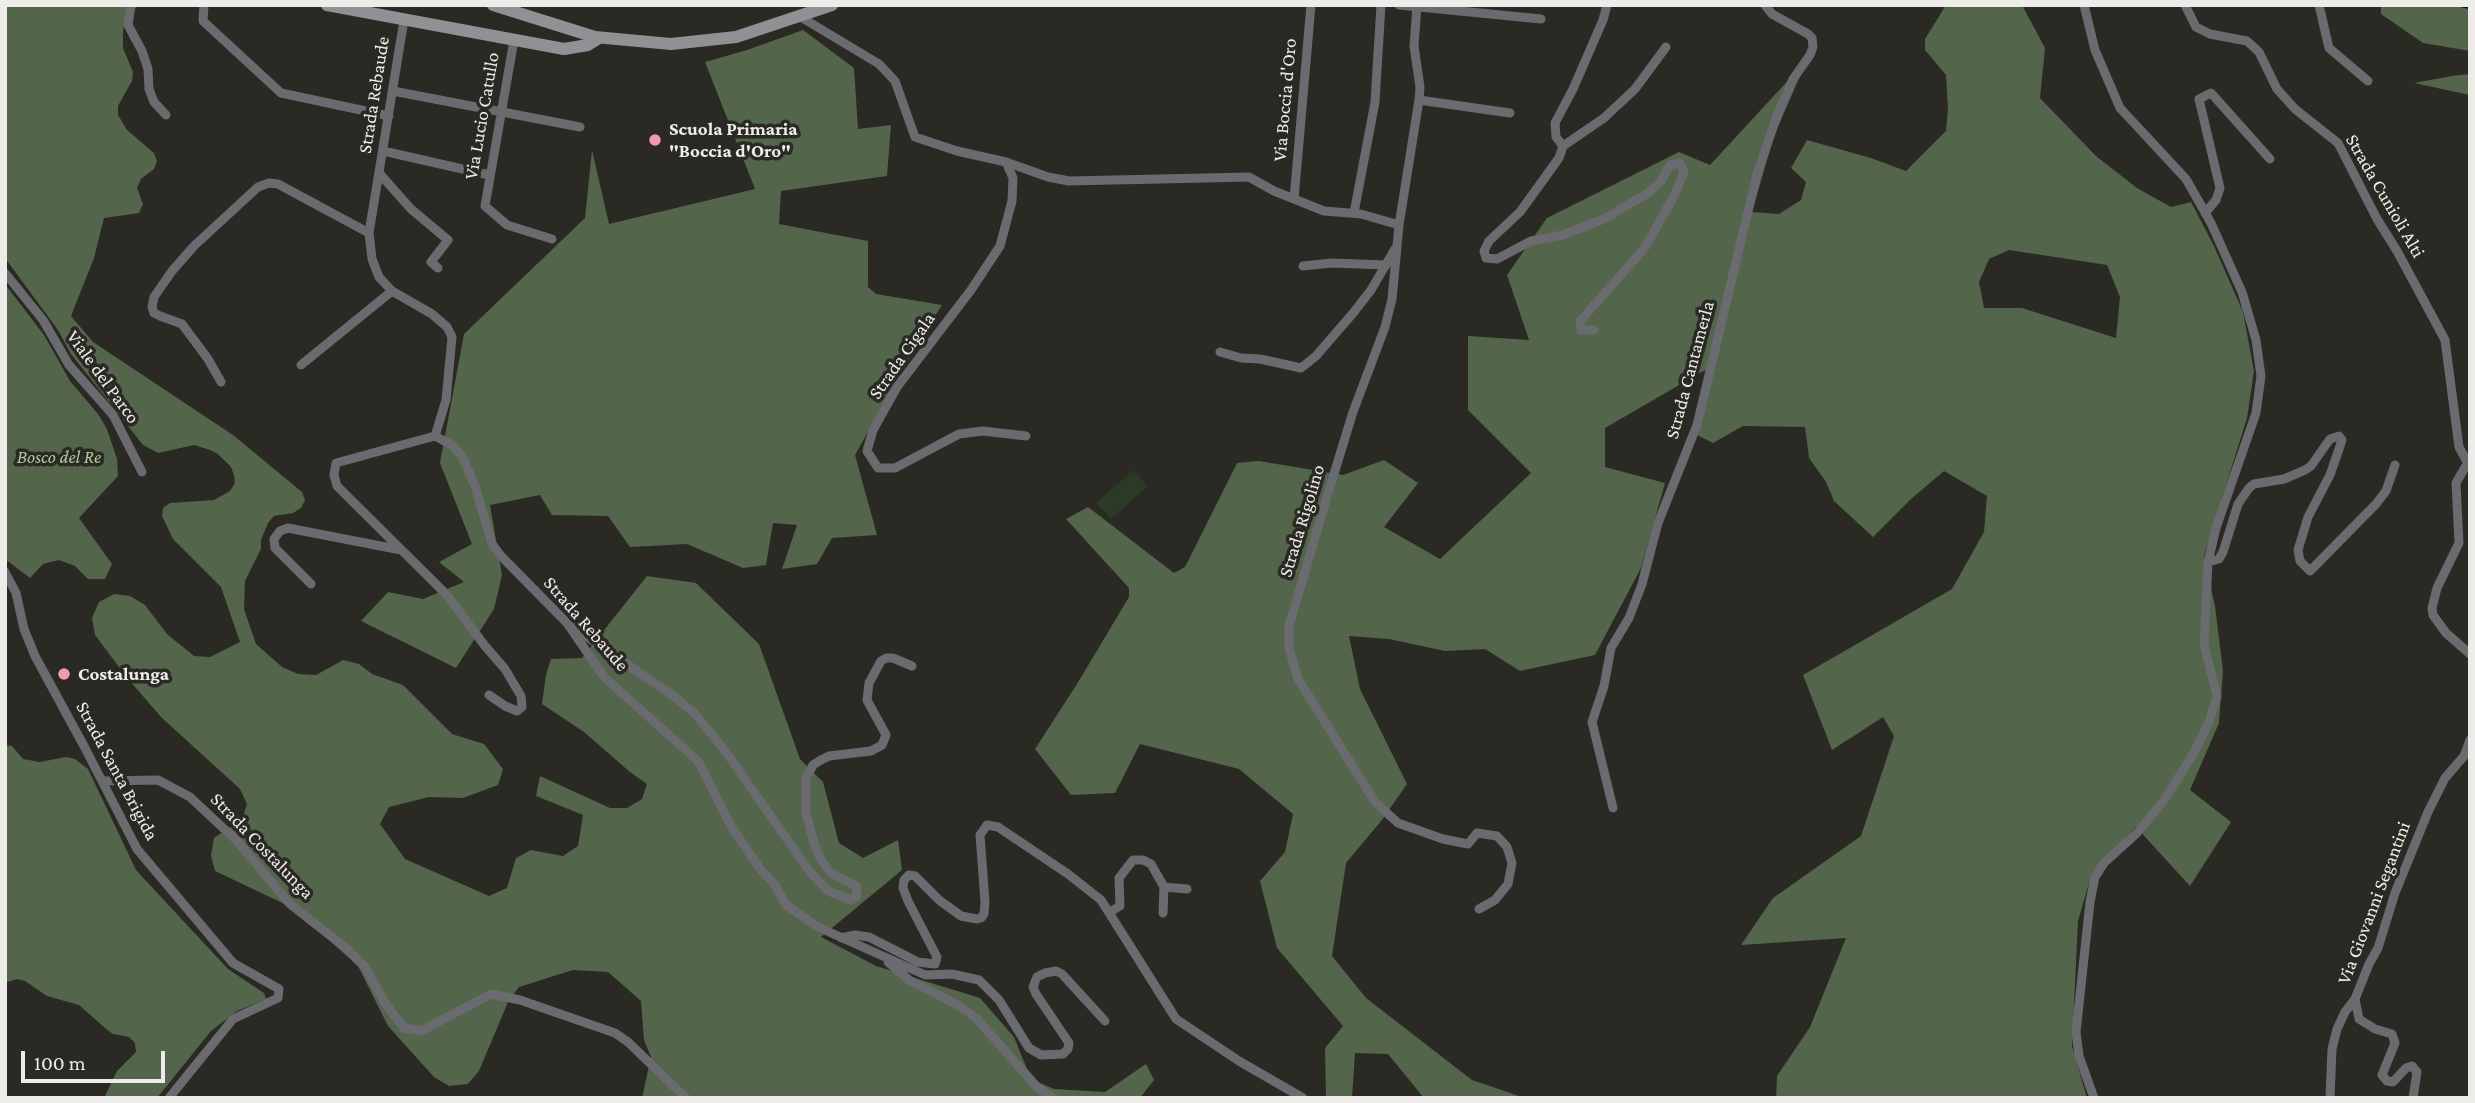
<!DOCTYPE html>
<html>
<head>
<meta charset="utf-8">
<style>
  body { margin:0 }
  #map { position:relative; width:2475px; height:1103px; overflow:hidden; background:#2a2924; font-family:"Crimson Pro",serif }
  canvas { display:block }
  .frame { position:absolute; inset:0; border:7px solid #edece9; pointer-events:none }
  .scale { position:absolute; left:21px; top:1051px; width:144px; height:32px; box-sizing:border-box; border:4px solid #edece9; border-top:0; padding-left:9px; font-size:21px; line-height:24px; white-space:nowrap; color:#edece9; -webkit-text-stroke:5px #2a2924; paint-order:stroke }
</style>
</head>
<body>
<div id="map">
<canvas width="2475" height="1103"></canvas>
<div class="frame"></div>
<div class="scale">100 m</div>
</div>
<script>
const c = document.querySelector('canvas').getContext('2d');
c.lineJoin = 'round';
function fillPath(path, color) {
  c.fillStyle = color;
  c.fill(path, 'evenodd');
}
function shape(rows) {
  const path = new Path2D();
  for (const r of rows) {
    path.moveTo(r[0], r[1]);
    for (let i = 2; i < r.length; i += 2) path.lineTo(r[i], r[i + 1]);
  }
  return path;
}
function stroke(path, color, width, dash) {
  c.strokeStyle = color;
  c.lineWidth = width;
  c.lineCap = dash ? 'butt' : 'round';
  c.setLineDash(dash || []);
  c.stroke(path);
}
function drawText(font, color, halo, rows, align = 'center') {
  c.font = font + ' "Crimson Pro",serif';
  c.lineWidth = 7;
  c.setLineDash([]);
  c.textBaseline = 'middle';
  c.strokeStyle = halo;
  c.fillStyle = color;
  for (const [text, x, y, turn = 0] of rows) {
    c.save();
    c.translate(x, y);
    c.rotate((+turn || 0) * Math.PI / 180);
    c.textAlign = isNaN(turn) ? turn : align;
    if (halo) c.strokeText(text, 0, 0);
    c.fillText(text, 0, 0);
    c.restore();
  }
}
fillPath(shape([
  [1133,470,1148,486,1111,519,1096,503]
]), '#2b3a25');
fillPath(shape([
  [5,5,138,5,125,22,123,30,123,48,133,72,132,81,118,106,118,115,127,130,154,153,157,161,154,169,141,179,137,188,143,204,139,213,104,218,94,258,71,316,93,342,233,435,302,492,305,500,301,508,293,513,274,516,268,523,261,540,261,549,245,581,244,609,256,644,282,667,298,674,316,675,343,660,359,664,372,674,403,685,452,734,484,744,503,769,498,785,463,798,429,797,389,807,380,824,405,859,489,896,507,888,516,858,531,850,563,856,578,846,583,815,536,796,540,776,610,808,627,808,642,799,647,784,630,772,584,732,542,704,546,675,551,659,582,658,647,576,696,583,759,644,800,759,823,782,839,843,863,858,898,840,902,870,821,937,876,966,980,998,1014,1037,1027,1069,1038,1082,1054,1089,1105,1092,1146,1064,1154,1080,1140,1098,642,1098,651,1057,644,1040,641,1001,608,972,573,970,519,987,508,1002,479,1071,468,1084,449,1086,434,1077,388,1026,358,966,293,908,215,871,211,855,214,838,242,819,247,804,240,789,162,718,128,679,95,635,92,618,99,602,114,594,130,596,145,605,167,634,194,656,210,657,240,642,221,587,173,539,162,516,163,508,170,503,214,500,230,491,235,483,234,475,231,467,218,454,210,450,194,445,158,453,143,445,71,354,58,330,5,258],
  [1946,5,2022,5,2045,48,2040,98,2096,156,2137,188,2171,207,2191,202,2214,246,2243,312,2254,371,2247,418,2204,556,2215,606,2223,671,2219,723,2190,790,2231,822,2190,886,2136,827,2092,873,2078,921,2072,1046,2087,1098,1776,1098,1777,1076,1810,1027,1846,938,1741,945,1773,898,1861,836,1894,736,1883,717,1832,750,1803,675,1952,589,1984,532,1987,496,1944,471,1911,499,1873,537,1834,501,1826,482,1809,458,1805,427,1743,426,1713,443,1697,435,1712,366,1605,428,1605,467,1665,483,1641,568,1595,655,1520,671,1485,649,1445,651,1389,639,1349,636,1360,689,1407,784,1382,820,1346,863,1332,956,1366,998,1472,1080,1525,1098,1424,1098,1388,1054,1355,1053,1352,1098,1326,1098,1325,1048,1343,1026,1277,948,1260,881,1285,852,1293,814,1239,769,1140,744,1115,793,1071,795,1035,749,1077,684,1129,597,1129,588,1066,519,1088,507,1174,573,1185,567,1237,463,1259,461,1343,475,1384,460,1418,483,1384,527,1440,559,1531,473,1468,410,1468,336,1529,340,1507,275,1547,218,1679,152,1710,165,1807,60,1774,136,1752,212,1779,214,1801,200,1806,182,1791,168,1807,140,1871,158,1906,171,1946,131,1948,108,1946,75,1925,50,1925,39],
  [2009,250,2107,265,2120,297,2116,338,2022,308,1984,308,1979,282,1989,259],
  [2381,5,2470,5,2470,51,2423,43,2381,14],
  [803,30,854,68,858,129,891,125,887,176,781,191,779,224,868,241,868,287,876,294,942,305,920,339,855,455,877,535,832,538,817,564,782,569,797,525,773,523,766,565,743,568,687,544,630,547,608,516,552,515,540,495,490,505,502,575,494,609,456,668,361,621,388,592,423,599,464,582,439,562,472,544,440,463,464,334,585,218,592,150,609,224,755,189,705,62,747,50],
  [2470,74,2470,95,2414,83,2452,76],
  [5,284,44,335,70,381,98,414,107,429,117,459,118,476,79,518,112,564,105,579,88,579,75,566,59,560,43,564,30,578,5,559],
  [5,745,12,746,23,759,40,762,66,757,75,759,88,769,136,870,228,969,264,993,266,999,237,1011,211,1031,157,1098,104,1098,117,1071,136,1052,135,1043,129,1037,113,1034,106,1029,79,1005,47,996,25,981,17,979,5,983]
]), '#53654b');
stroke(shape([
  [2457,5,2470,8]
]), '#001d1d', 2.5);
stroke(shape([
  [131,5,128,25,142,51,148,69,149,89,154,102,166,115],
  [204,5,203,21,281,93,389,116],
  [1399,5,1541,19],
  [1417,5,1414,46,1420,87,1419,100,1399,225,1392,299,1385,327,1353,412,1329,490,1289,626,1289,648,1298,679,1375,802,1398,823,1443,839,1468,844,1477,833,1497,836,1507,847,1512,863,1508,884,1495,900,1479,909],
  [2084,5,2095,50,2120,108,2186,179,2211,223,2242,292,2256,340,2261,376,2256,413,2216,528,2208,562,2204,645,2217,696,2209,722,2195,751,2165,799,2137,833,2104,863,2095,877,2090,902,2076,1032,2079,1056,2094,1098],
  [2185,5,2196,27,2210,34,2247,41,2259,52,2277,89,2295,109,2338,143,2377,219,2397,251,2445,340,2459,447,2470,467],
  [2319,5,2329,48,2368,81],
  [799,16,879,64,895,81,915,137,957,151,1006,162,1013,178,1012,201,1000,246,971,290,897,387,873,430,867,451,878,468,895,468,959,434,983,431,1026,436],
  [404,20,369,233,372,259,379,277,392,291,432,314,447,327,452,337,446,400,435,436,452,445,462,456,475,486,492,544,501,556,567,623,604,677,698,761,731,826,761,870,775,885,786,905,818,927,925,975,952,974,979,980,999,1000,1029,1048,1041,1055,1063,1054,1068,1049,1069,1043,1036,994,1033,987,1037,977,1045,973,1056,971,1062,974,1105,1021],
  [514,40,485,206,507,225,552,239],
  [393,91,580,127],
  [1419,100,1510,113],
  [1563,146,1556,137,1555,123,1573,89,1603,20,1607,5],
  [383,151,489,175],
  [1006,162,1048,177,1069,181,1249,177,1274,191,1324,211,1361,214,1399,225],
  [379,173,411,209,448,240,431,262,438,268],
  [1294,199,1311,5],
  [1354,213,1375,102,1381,5],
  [2205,213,2216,200,2220,188,2199,99,2211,93,2270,159],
  [1303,266,1332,263,1386,265],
  [5,273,43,320,69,365,113,415,142,472],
  [1594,330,1581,330,1580,321,1644,249,1674,196,1684,172,1680,163,1670,165,1661,181,1648,193,1604,219,1563,235,1531,241,1497,259,1486,258,1484,251,1489,241,1520,212,1559,158,1563,146,1604,118,1635,89,1666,47],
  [1220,352,1241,358,1260,359,1301,368,1316,356,1354,312,1371,290,1395,249],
  [301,365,392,291],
  [221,382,208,359,182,324,160,316,154,313,152,307,154,297,172,271,194,246,258,187,269,183,278,184,369,233],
  [435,436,336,463,334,475,337,486,447,595,485,646,505,669,521,696,522,707,517,711,505,706,489,695],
  [2467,464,2456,483,2459,543,2437,588,2432,608,2433,615,2446,633,2470,654],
  [2208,562,2219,559,2223,552,2238,504,2249,488,2254,484,2284,479,2305,470,2311,466,2330,439,2339,436,2342,440,2338,452,2330,475,2308,517,2298,550,2300,561,2310,571,2376,504,2386,491,2395,465],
  [5,572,16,593,24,629,35,656,85,748,137,849,233,963,279,989,278,998,233,1019,169,1098],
  [311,584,275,548,274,539,280,531,288,528,401,550],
  [571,626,675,697,694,713,723,748,810,872,828,891,851,900,857,896,856,886,831,873,821,860,814,843,806,813,806,778,813,765,821,760,829,756,871,751,882,745,886,735,867,700,869,683,881,661,886,658,893,658,912,666],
  [102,781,158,780,190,797,237,841,290,904,346,948,365,967,385,1003,404,1028,421,1031,491,994,520,1000,615,1033,628,1042,686,1098],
  [1613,808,1592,722,1604,686,1611,648,1629,618,1642,584,1658,523,1697,425,1757,174,1778,113,1793,79,1810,55,1813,47,1812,38,1808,34,1772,14,1765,5],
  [1110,912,1120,906,1119,878,1133,860,1143,860,1151,864,1164,887,1187,889],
  [1163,913,1164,887],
  [841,938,855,935,869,937,918,962,935,964,937,957,908,901,903,888,904,880,909,875,915,876,939,900,961,916,977,919,981,918,984,914,985,902,980,835,987,825,998,827,1068,874,1101,900,1176,1019,1239,1061,1303,1098],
  [888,962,909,980,958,1005,977,1019,1037,1087,1053,1098],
  [2330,1098,2332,1049,2337,1029,2345,1012,2355,999],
  [2413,1098,2417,1072,2412,1066,2406,1068,2393,1082,2387,1081,2382,1075,2395,1043,2392,1034,2375,1029,2359,1019,2355,999,2369,964,2378,948,2395,893,2428,812,2445,778,2464,756,2470,740]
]), '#6a6b6e', 9);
stroke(shape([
  [327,5,564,49,588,45,599,38],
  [493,5,595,37,671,44,736,37,832,5]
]), '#8f9195', 12);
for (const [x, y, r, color] of [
  [655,140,7,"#f19ab3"],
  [64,674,7,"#f19ab3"]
]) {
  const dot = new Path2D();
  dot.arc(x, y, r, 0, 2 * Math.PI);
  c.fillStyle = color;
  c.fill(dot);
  stroke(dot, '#2a2924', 2.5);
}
drawText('19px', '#edece9', '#2a2924', [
  ["Strada Rebaude",374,95,-81],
  ["Via Boccia d'Oro",1285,100,-85],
  ["Via Lucio Catullo",482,116,-80],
  ["Strada Cunioli Alti",2385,196,60],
  ["Strada Cigala",902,356,-55],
  ["Strada Cantamerla",1690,370,-75],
  ["Viale del Parco",103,377,54],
  ["Strada Rigolino",1302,521,-73],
  ["Strada Rebaude",586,624,49],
  ["Strada Santa Brigida",117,771,62],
  ["Strada Costalunga",262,846,46],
  ["Via Giovanni Segantini",2374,903,-69]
]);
drawText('bold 19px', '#edece9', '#2a2924', [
  ["Scuola Primaria",669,129],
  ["\"Boccia d'Oro\"",669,151],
  ["Costalunga",78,674]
], 'left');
drawText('italic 19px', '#a9cb9b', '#2a2924', [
  ["Bosco del Re",59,457]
]);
</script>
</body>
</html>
